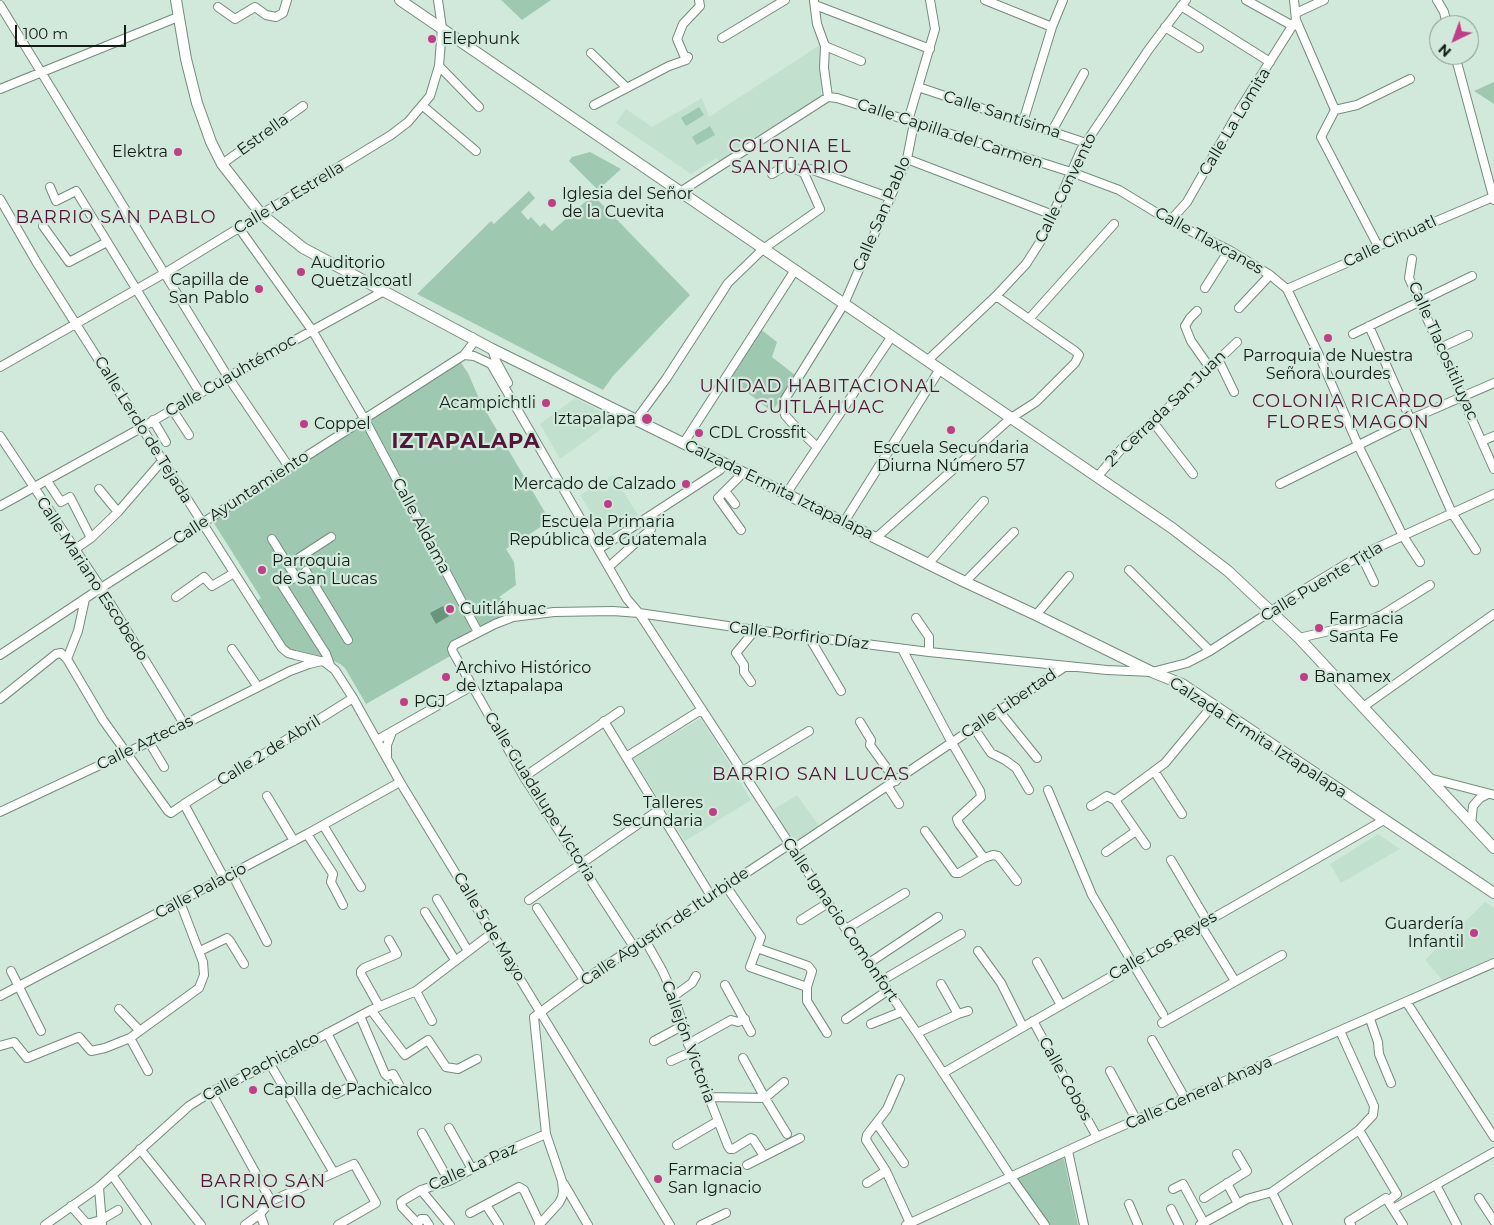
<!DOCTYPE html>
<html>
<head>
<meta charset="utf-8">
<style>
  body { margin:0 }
  #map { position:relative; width:1494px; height:1225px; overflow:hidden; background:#d1e9db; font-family:Montserrat,sans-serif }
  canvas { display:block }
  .north { position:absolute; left:1429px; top:15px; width:50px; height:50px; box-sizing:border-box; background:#d1e9db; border:1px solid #85978d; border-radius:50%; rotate:222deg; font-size:14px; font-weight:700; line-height:20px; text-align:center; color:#131c17 }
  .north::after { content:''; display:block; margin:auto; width:18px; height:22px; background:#c03e85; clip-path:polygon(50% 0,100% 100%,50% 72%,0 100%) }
  .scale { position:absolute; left:15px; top:25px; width:111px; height:22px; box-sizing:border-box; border:2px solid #131c17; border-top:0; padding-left:6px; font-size:15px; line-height:18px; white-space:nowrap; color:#131c17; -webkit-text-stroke:4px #d1e9db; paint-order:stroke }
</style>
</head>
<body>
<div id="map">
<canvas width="1494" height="1225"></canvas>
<div class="north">N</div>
<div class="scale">100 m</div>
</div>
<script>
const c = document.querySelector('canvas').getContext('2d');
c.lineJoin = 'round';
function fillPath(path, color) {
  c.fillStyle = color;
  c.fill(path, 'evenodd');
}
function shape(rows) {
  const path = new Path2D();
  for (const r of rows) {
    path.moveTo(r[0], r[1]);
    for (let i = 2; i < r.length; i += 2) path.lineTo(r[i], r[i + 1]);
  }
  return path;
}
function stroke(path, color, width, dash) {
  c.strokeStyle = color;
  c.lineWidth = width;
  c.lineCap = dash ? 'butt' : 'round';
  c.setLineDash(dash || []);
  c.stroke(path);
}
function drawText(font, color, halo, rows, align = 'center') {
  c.font = font + ' Montserrat,sans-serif';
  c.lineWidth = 4.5;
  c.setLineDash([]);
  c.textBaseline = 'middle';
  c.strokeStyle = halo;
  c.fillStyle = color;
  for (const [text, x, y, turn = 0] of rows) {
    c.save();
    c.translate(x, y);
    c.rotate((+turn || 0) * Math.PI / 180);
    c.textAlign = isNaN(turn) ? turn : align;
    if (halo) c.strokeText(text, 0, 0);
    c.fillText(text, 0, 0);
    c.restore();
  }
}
fillPath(shape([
  [820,45,821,98,720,162,717,158,691,174,616,123,626,109,652,127,702,98,709,117],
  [575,398,615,419,560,459,540,424],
  [613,475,641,520,608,540,580,495],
  [701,718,751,800,685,841,633,758],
  [797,795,820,827,794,845,771,811],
  [1378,834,1400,849,1341,883,1330,864],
  [1485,902,1494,908,1494,958,1443,981,1425,960]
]), '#c1e1ce');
fillPath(shape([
  [501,0,551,0,522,20],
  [1494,82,1494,104,1474,91],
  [699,107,704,115,686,126,681,118],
  [710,126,715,135,697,145,692,137],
  [590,152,621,169,598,190,569,161,572,157],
  [529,191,535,198,521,212,528,220,531,217,540,227,544,223,552,231,593,195,690,295,613,376,603,390,417,294,491,221,494,224],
  [759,328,777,342,772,357,795,375,772,412,728,377],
  [459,360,468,373,481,403,550,521,506,549,514,562,516,585,499,597,530,613,450,644,452,655,366,704,345,668,340,664,328,658,314,658,285,648,255,603,261,598,212,520],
  [1059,1157,1064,1159,1078,1225,1049,1225,1015,1177]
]), '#9ec9b0');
fillPath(shape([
  [443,606,449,616,436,624,430,613]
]), '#67967c');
const minor = shape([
  [985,0,1052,27],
  [1246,0,1293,26],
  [1294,0,1296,20,1335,110,1321,137,1378,246],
  [1437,0,1444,12,1447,25],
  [814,1,817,24,825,46,824,68,828,97],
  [0,5,228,377,289,467],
  [815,5,930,49],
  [1181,6,1270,62],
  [218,7,235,19,255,7,266,15,276,17,283,13,287,0],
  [1296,13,1324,0],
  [1165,27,1199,48],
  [722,38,785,0],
  [825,46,861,61],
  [591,53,627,88],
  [1455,55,1494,200],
  [686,60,677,39,683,24,700,6,699,0],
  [439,66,479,107],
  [918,87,1086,143],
  [0,89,178,17],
  [828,97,837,98,1071,172,1119,190,1170,221,1229,250,1270,275,1287,289,1319,355,1358,445,1403,536,1420,562],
  [594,105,669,66,686,60,688,57],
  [423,106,476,151],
  [1335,110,1357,105,1410,79],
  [908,121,935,29,930,0],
  [1023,122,1052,27,1063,0],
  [1052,131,1084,73],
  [907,159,1053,215],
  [222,164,303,106],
  [804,173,810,169,891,198],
  [50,187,56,201,76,191,200,393],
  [680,192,828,97],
  [0,199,37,263,282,648,288,653,295,655,320,661],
  [1170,221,1187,202,1240,109,1296,20],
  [43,226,69,262,107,242],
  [239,228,312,330,365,420,478,632],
  [1412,259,1409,278,1494,469],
  [1205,288,1229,250],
  [1287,289,1351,261,1378,246,1493,197],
  [1239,308,1270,275],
  [1197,311,1190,318,1185,326,1191,341,1210,368],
  [1029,319,1114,224],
  [1369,326,1452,513,1476,550],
  [1353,334,1472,276],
  [1440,348,1468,335],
  [492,349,496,361,508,383],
  [464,355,474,356,491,364,627,599,639,613,828,903,917,1033,1011,1177,1045,1225],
  [1218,359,1234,392],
  [928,360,996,296,1026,264,1042,239,1081,150,1149,49,1186,0],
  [0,367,165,273,391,135,408,122,430,96,439,66,442,28,438,0],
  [172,409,189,435],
  [153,420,166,442],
  [636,420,666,379,728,283,763,249,820,209,804,173,797,170,791,162,772,174],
  [1153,422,1193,474],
  [0,436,101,588,184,724],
  [1482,441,1494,436],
  [683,444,795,270],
  [817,447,792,423,785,415,782,404,844,304,907,159,914,123],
  [1097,477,1124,446,1153,422,1237,342],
  [47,481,61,502,70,497,91,538],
  [1280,484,1411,419,1494,383],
  [99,489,118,512],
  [725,491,735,504],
  [786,494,892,336],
  [0,506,141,428,228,377,384,291],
  [844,522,940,369],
  [741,530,718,498,743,473],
  [876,538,1011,418,1036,402,1075,363,1079,355,1075,351,996,296],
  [272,539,288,565],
  [599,549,720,470],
  [74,550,91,538,118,512,162,461],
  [1361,555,1374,582],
  [612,564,651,529],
  [928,564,984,501],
  [1129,570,1210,651],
  [306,571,348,640],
  [965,582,1014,532],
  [176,597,204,577,212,586,234,573],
  [1036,615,1069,576],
  [916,618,929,637,929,652],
  [809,637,841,691],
  [1299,638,1359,624,1382,615,1430,585],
  [232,649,258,687],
  [902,649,952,743,980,791,981,797,957,819,959,824,984,858],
  [0,655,101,588,464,355,474,342,472,337],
  [67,659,78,631,85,599],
  [330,665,326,654,282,585,296,577,288,565,331,537],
  [751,682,744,672,744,665,736,653,755,630],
  [0,699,56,654,61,653,67,659,103,720,168,811,171,813,184,804,224,878],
  [1363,707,1494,614],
  [999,711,1037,758],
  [604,721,711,896],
  [860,722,871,740,870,745,896,781],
  [974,728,991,753,1005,760,1016,768,1029,790],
  [377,740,472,686],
  [149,742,164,767],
  [387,756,387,745,392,732],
  [626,757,701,710],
  [1154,771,1182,814],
  [741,772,809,731],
  [524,777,620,711],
  [1429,778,1494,795],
  [888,787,899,804],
  [1048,790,1092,895,1163,1014],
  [267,796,294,841],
  [184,804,353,698],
  [1091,806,1107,796,1115,800],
  [0,812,149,742,290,671,309,664,322,661,326,663,335,670,353,698,400,782,670,1225],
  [1471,824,1473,806,1480,798,1488,794],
  [323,825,361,887],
  [925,831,955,873,959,873,984,858,993,855,998,856,1017,881],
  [307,834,333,874,331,882,343,905],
  [1146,845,1115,800,1165,763,1213,705],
  [793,849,1066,666],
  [1106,852,1136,831],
  [1171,860,1207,921],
  [232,874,267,942],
  [726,886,761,937,750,967,807,987,807,1001,827,1033],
  [437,899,468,951],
  [529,900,660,809],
  [537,908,584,980],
  [425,912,455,960],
  [801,920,828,903],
  [1200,924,1235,981],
  [846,929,905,893],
  [645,940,662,970,674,996,691,1052,728,1146,730,1149,733,1149,751,1138,753,1139,764,1156],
  [634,947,524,777,453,652,452,649,454,645,495,624,513,617,554,612,613,611,639,613,755,630,929,652,1107,670,1152,672,1187,663,1210,651,1305,589,1361,555,1494,494],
  [757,948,808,966,812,971,807,987],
  [200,951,227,938,230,941,244,964],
  [978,951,1001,983,1023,1027],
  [1037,962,1061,1005],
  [869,963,938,917],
  [11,971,41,1031],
  [881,981,961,934],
  [941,984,958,1014],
  [725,985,751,1032],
  [416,991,432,1021],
  [0,996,307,834,400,782],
  [674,996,692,983,696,976],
  [1407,1003,1494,1137],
  [379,1006,361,974,361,971,364,968,397,954,389,940],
  [119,1009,139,1030],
  [371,1010,405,1055,428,1040,446,1067,458,1069,477,1059],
  [360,1016,385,1074,387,1076,393,1074,403,1092],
  [846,1019,887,991],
  [1370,1019,1378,1042,1379,1054,1391,1083],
  [1033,1021,1097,1137],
  [1162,1023,1282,955],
  [871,1024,901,1012],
  [327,1033,353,1083,351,1086,336,1094],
  [917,1033,958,1014,968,1011],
  [130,1038,148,1071],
  [1152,1040,1186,1100],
  [654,1041,682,1026],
  [688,1044,731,1020,738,1022,745,1019],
  [0,1046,14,1042,27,1058,79,1037,91,1051,105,1048,130,1038,199,988,204,975,203,962,180,902],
  [743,1058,765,1098,787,1134],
  [671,1061,691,1052],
  [270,1064,334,1173],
  [1110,1071,1137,1121],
  [943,1073,1384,820],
  [900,1079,887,1109,867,1135,866,1140,886,1171,910,1223],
  [211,1092,271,1201],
  [707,1097,765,1098,784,1082],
  [877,1124,904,1163],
  [449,1128,472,1169],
  [1359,1130,1397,1194,1388,1201],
  [422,1133,449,1181],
  [677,1145,718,1121],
  [140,1149,201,1225],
  [1068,1151,1084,1225],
  [747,1165,800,1138],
  [112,1175,147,1225],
  [867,1183,886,1171],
  [1227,1183,1238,1204],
  [564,1184,588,1225],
  [1436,1185,1457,1225],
  [99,1187,102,1225],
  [1173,1189,1183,1184,1204,1223],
  [421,1190,450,1225],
  [1272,1192,1288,1225],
  [1204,1198,1247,1171,1237,1154],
  [1479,1198,1494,1221],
  [1129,1204,1138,1225],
  [486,1205,499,1225],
  [71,1206,87,1224,101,1220,118,1210],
  [1171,1209,1179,1225],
  [1393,1209,1494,1152],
  [470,1213,519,1187,524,1190,540,1224],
  [260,1214,264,1225],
  [418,1224,402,1207,401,1202,404,1200,421,1190,449,1181,502,1153,546,1134],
  [45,1225,99,1187,189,1106,211,1092,270,1064,371,1010,416,991,492,933],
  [245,1225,260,1214,271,1201,354,1164,376,1203,338,1225],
  [417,1225,421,1219,425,1219,429,1225],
  [539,1225,559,1203,562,1197,563,1191,562,1181,546,1134,534,1017,584,980,790,844],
  [701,1225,726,1213],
  [906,1225,1097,1137,1494,963],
  [1200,1225,1247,1199,1272,1192,1359,1130,1373,1115,1374,1106,1340,1031],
  [1351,1225,1349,1221,1386,1198,1403,1225]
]);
const major = shape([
  [176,0,186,59,197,103,211,142,222,164,261,214,303,248,492,349,965,582,1036,615,1152,672,1182,684,1494,893],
  [400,0,1172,528,1228,571,1299,638,1494,848]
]);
stroke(minor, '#748b7d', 10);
stroke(major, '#748b7d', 12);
stroke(minor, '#fff', 8);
stroke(major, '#fff', 10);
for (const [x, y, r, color] of [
  [432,39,5,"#c03e85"],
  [178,152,5,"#c03e85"],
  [552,203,5,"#c03e85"],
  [301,272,5,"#c03e85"],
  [259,289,5,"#c03e85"],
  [1328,338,5,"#c03e85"],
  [546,403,5,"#c03e85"],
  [647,419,6,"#c03e85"],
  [304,424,5,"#c03e85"],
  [951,430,5,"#c03e85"],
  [699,433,5,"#c03e85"],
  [686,484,5,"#c03e85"],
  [608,504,5,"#c03e85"],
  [262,570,5,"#c03e85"],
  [450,609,5,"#c03e85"],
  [1319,628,5,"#c03e85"],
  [446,677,5,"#c03e85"],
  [1304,677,5,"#c03e85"],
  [404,702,5,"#c03e85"],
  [713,812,5,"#c03e85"],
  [1474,933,5,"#c03e85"],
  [253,1090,5,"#c03e85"],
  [658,1179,5,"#c03e85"]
]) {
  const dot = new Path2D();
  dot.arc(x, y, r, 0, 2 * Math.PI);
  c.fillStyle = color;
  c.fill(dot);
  stroke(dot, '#d1e9db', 2);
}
drawText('16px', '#131c17', '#d1e9db', [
  ["Elephunk",442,39],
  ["Elektra",168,152,"right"],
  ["Iglesia del Señor",562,194],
  ["de la Cuevita",562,212],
  ["Auditorio",311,263],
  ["Quetzalcoatl",311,281],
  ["Capilla de",249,280,"right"],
  ["San Pablo",249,298,"right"],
  ["Parroquia de Nuestra",1328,356,"center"],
  ["Señora Lourdes",1328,374,"center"],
  ["Acampichtli",536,403,"right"],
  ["Iztapalapa",636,419,"right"],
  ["Coppel",314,424],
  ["CDL Crossfit",709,433],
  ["Escuela Secundaria",951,448,"center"],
  ["Diurna Número 57",951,466,"center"],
  ["Mercado de Calzado",676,484,"right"],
  ["Escuela Primaria",608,522,"center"],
  ["República de Guatemala",608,540,"center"],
  ["Parroquia",272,561],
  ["de San Lucas",272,579],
  ["Cuitláhuac",460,609],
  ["Farmacia",1329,619],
  ["Santa Fe",1329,637],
  ["Archivo Histórico",456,668],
  ["de Iztapalapa",456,686],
  ["Banamex",1314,677],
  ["PGJ",414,702],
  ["Talleres",703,803,"right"],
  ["Secundaria",703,821,"right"],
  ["Guardería",1464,924,"right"],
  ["Infantil",1464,942,"right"],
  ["Capilla de Pachicalco",263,1090],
  ["Farmacia",668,1170],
  ["San Ignacio",668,1188]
], 'left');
drawText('16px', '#131c17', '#d1e9db', [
  ["Calle Santísima",1002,115,18],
  ["Calle La Lomita",1235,122,-59],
  ["Calle Capilla del Carmen",950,134,18],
  ["Estrella",263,135,-36],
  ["Calle Convento",1066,188,-64],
  ["Calle La Estrella",289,198,-31],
  ["Calle San Pablo",882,214,-67],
  ["Calle Tlaxcanes",1209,241,29],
  ["Calle Cihuatl",1390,242,-25],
  ["Calle Tlacositiluyac",1443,351,66],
  ["Calle Cuauhtémoc",231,376,-30],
  ["2ª Cerrada San Juan",1166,409,-44],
  ["Calle Lerdo de Tejada",143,430,58],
  ["Calzada Ermita Iztapalapa",779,490,26],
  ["Calle Ayuntamiento",241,498,-33],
  ["Calle Aldama",421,526,62],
  ["Calle Mariano Escobedo",92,579,57],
  ["Calle Puente Titla",1322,582,-31],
  ["Calle Porfirio Díaz",799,636,7],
  ["Calle Libertad",1009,704,-34],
  ["Calzada Ermita Iztapalapa",1258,738,33],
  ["Calle Aztecas",145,743,-26],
  ["Calle 2 de Abril",269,751,-32],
  ["Calle Guadalupe Victoria",540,797,58],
  ["Calle Palacio",201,891,-28],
  ["Calle Ignacio Comonfort",840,920,56],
  ["Calle 5 de Mayo",489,927,59],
  ["Calle Agustín de Iturbide",665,927,-34],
  ["Calle Los Reyes",1163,946,-30],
  ["Callejón Victoria",688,1042,70],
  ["Calle Pachicalco",261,1067,-28],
  ["Calle Cobos",1065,1079,61],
  ["Calle General Anaya",1199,1093,-24],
  ["Calle La Paz",473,1167,-24]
]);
c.letterSpacing = '1px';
drawText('18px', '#541638', '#d1e9db', [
  ["COLONIA EL",790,147],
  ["SANTUARIO",790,168],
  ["BARRIO SAN PABLO",116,218],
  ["UNIDAD HABITACIONAL",820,387],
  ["CUITLÁHUAC",820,408],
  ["COLONIA RICARDO",1348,402],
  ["FLORES MAGÓN",1348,423],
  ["BARRIO SAN LUCAS",811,775],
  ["BARRIO SAN",263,1182],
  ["IGNACIO",263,1203]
]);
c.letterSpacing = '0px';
c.letterSpacing = '1px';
drawText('bold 21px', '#541638', '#d1e9db', [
  ["IZTAPALAPA",466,442]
]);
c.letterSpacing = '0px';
</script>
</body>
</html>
